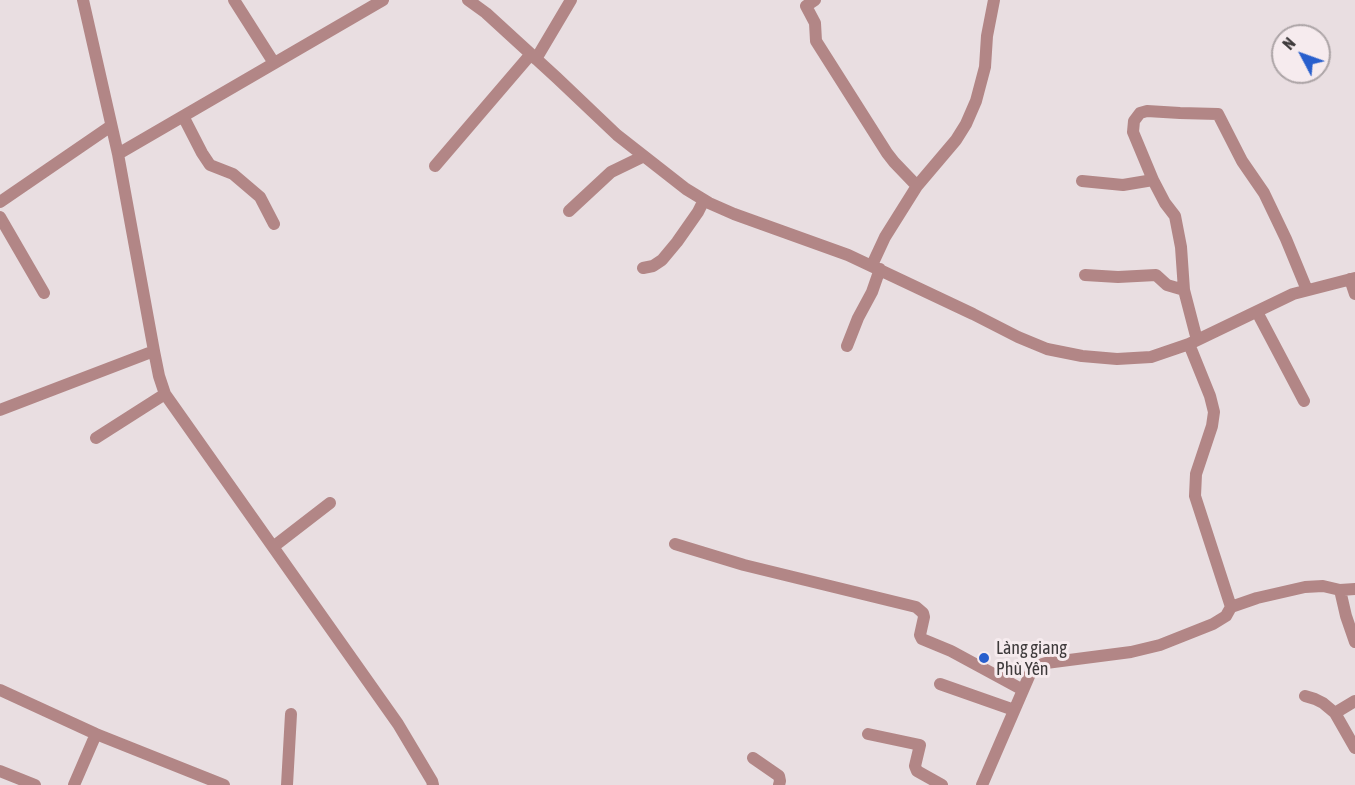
<!DOCTYPE html>
<html>
<head>
<meta charset="utf-8">
<style>
  body { margin:0 }
  #map { position:relative; width:1355px; height:785px; overflow:hidden; background:#e9dee1; font-family:"Asap Condensed",sans-serif }
  canvas { display:block }
  .north { position:absolute; left:1271px; top:24px; width:60px; height:60px; box-sizing:border-box; background:#f6ebee; border:2px solid #aca4a6; border-radius:50%; rotate:311deg; font-size:16px; font-weight:700; line-height:24px; text-align:center; color:#3e3a3b }
  .north::after { content:''; display:block; margin:auto; width:21px; height:27px; background:#285fcd; clip-path:polygon(50% 0,100% 100%,50% 72%,0 100%) }
</style>
</head>
<body>
<div id="map">
<canvas width="1355" height="785"></canvas>
<div class="north">N</div>
</div>
<script>
const c = document.querySelector('canvas').getContext('2d');
c.lineJoin = 'round';
function shape(rows) {
  const path = new Path2D();
  for (const r of rows) {
    path.moveTo(r[0], r[1]);
    for (let i = 2; i < r.length; i += 2) path.lineTo(r[i], r[i + 1]);
  }
  return path;
}
function stroke(path, color, width, dash) {
  c.strokeStyle = color;
  c.lineWidth = width;
  c.lineCap = dash ? 'butt' : 'round';
  c.setLineDash(dash || []);
  c.stroke(path);
}
function drawText(font, color, halo, rows, align = 'center') {
  c.font = font + ' "Asap Condensed",sans-serif';
  c.lineWidth = 6;
  c.setLineDash([]);
  c.textBaseline = 'middle';
  c.strokeStyle = halo;
  c.fillStyle = color;
  for (const [text, x, y, turn = 0] of rows) {
    c.save();
    c.translate(x, y);
    c.rotate((+turn || 0) * Math.PI / 180);
    c.textAlign = isNaN(turn) ? turn : align;
    if (halo) c.strokeText(text, 0, 0);
    c.fillText(text, 0, 0);
    c.restore();
  }
}
stroke(shape([
  [83,0,118,154,154,351,159,376,165,394,398,724,432,781,433,785],
  [234,0,274,63],
  [468,0,486,13,557,78,617,135,686,189,709,203,734,214,848,255,973,314,1018,337,1047,349,1082,356,1117,359,1151,357,1189,344,1293,294,1355,278],
  [815,0,806,6,815,23,816,41,887,153,894,162,917,186],
  [536,59,571,0],
  [183,116,202,153,210,165,233,174,260,197,274,224],
  [118,154,383,0],
  [435,166,531,54],
  [1082,181,1123,185,1153,180],
  [0,202,111,126],
  [569,211,611,172,644,156],
  [0,217,44,293],
  [872,265,885,237,917,186,956,140,966,124,976,101,985,67,987,36,994,0],
  [643,268,653,266,662,260,677,242,698,212,704,200],
  [1085,275,1118,277,1156,275,1167,285,1184,290],
  [1350,279,1355,294],
  [1257,312,1304,401],
  [1197,340,1184,290,1181,247,1175,216,1165,203,1153,180,1133,132,1134,121,1140,113,1147,111,1180,113,1218,114,1242,161,1264,193,1286,239,1307,290],
  [847,346,858,318,872,292,880,269],
  [0,410,154,351],
  [96,438,165,394],
  [675,544,744,565,916,607,923,613,924,617,920,635,922,639,951,651,1023,690],
  [273,547,330,503],
  [1340,590,1346,616,1355,642],
  [1231,607,1257,598,1305,587,1323,586,1340,590,1355,589],
  [940,684,1014,710],
  [0,690,96,734,224,785],
  [1305,696,1315,699,1323,703,1335,713,1355,701],
  [1335,713,1355,748],
  [868,734,920,745,915,766,917,771,942,785],
  [753,758,779,776,780,781,779,785],
  [0,771,35,785],
  [74,785,96,734],
  [287,785,291,714],
  [982,785,1033,667,1046,663,1131,652,1160,645,1213,624,1226,616,1231,607,1195,496,1196,474,1212,426,1214,412,1210,396,1189,344]
]), '#b28686', 12);
for (const [x, y, r, color] of [
  [984,658,6,"#285fcd"]
]) {
  const dot = new Path2D();
  dot.arc(x, y, r, 0, 2 * Math.PI);
  c.fillStyle = color;
  c.fill(dot);
  stroke(dot, '#f6ebee', 2);
}
drawText('18px', '#3e3a3b', '#f6ebee', [
  ["Làng giang",996,648],
  ["Phù Yên",996,669]
], 'left');
</script>
</body>
</html>
